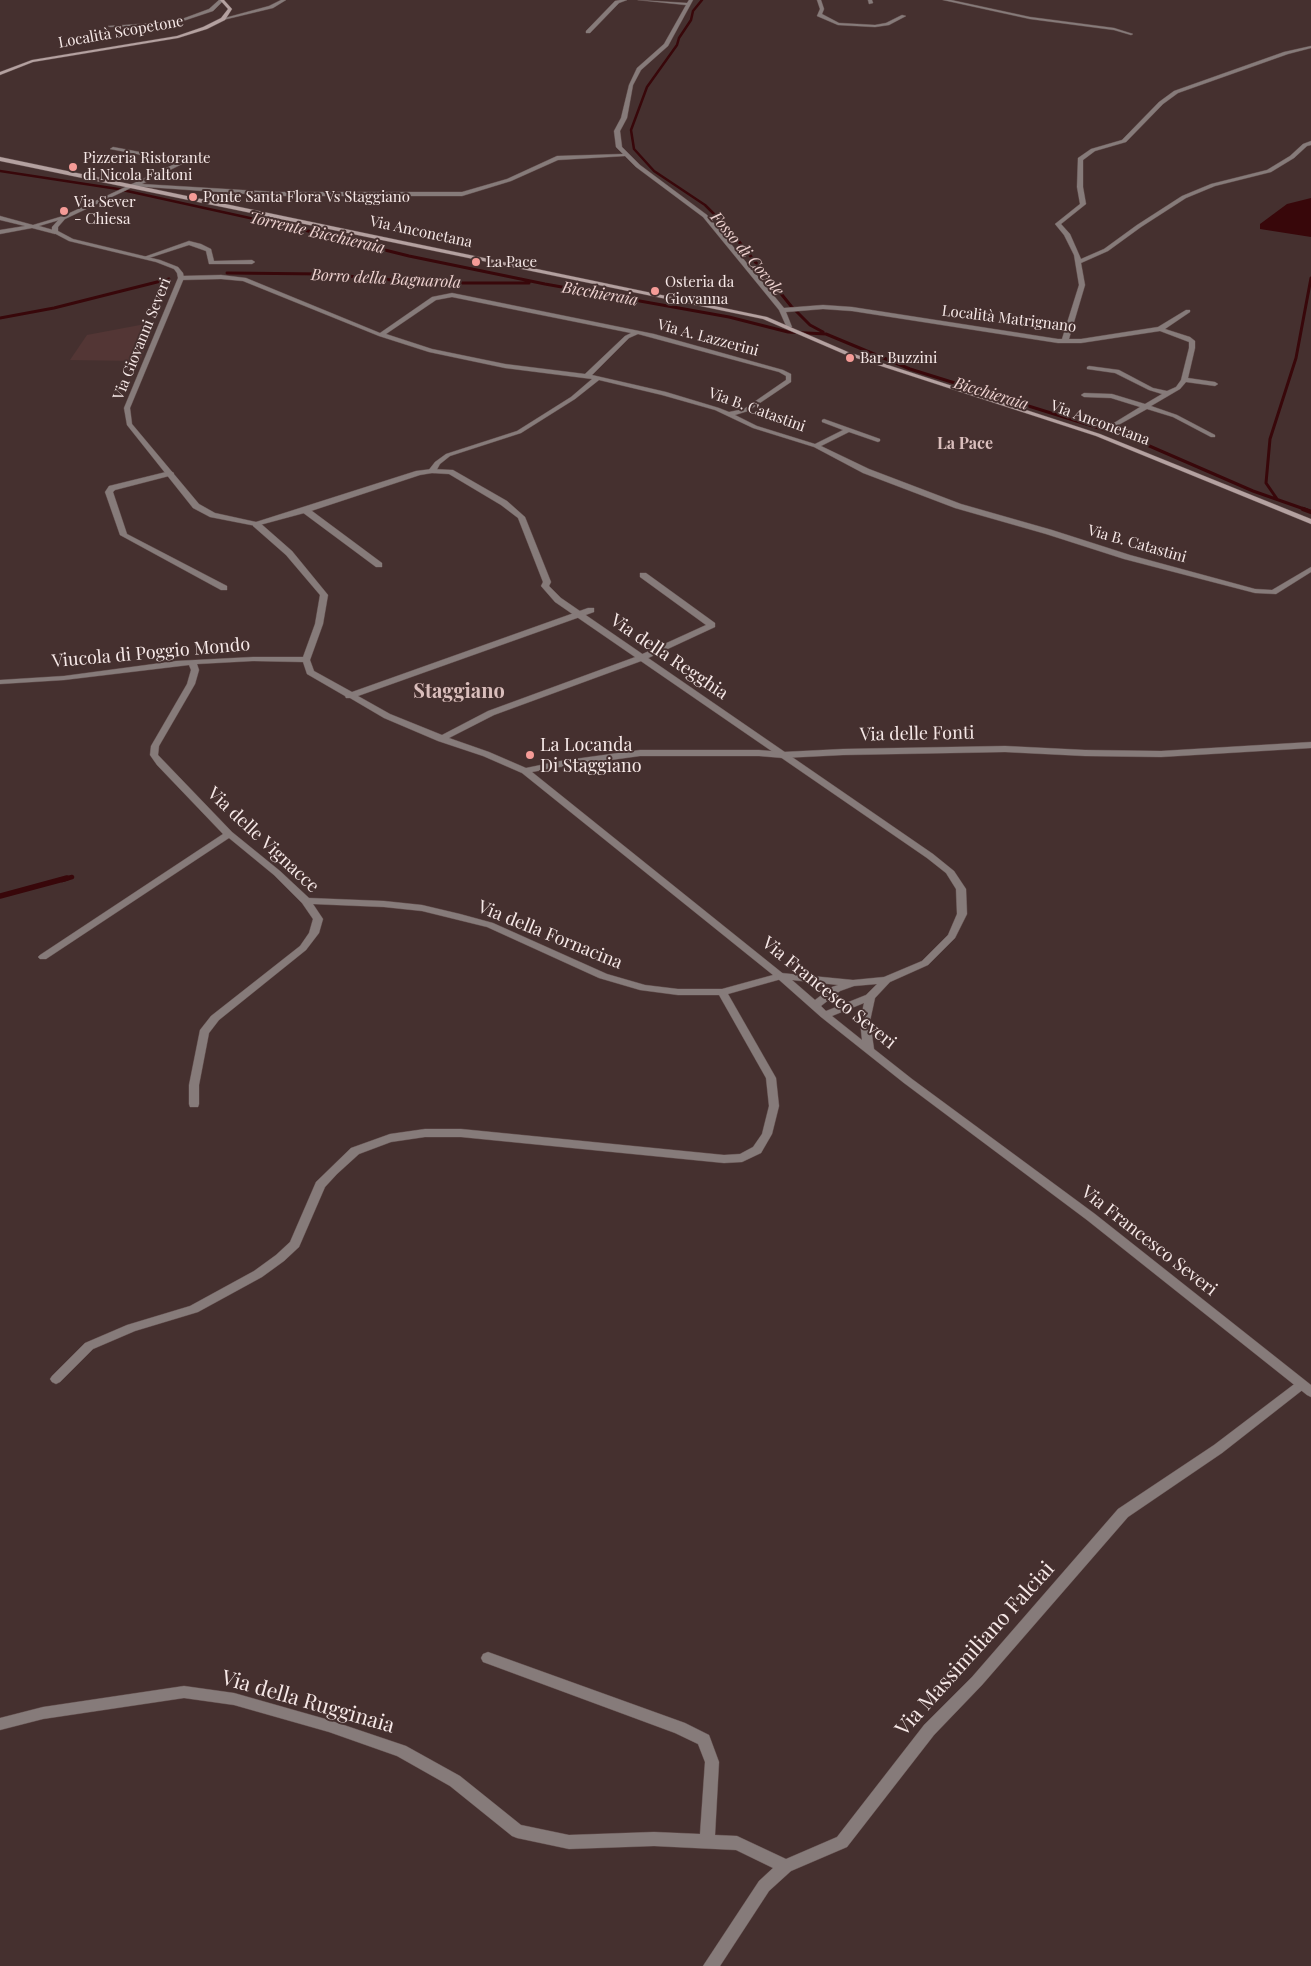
<!DOCTYPE html>
<html>
<head>
<meta charset="utf-8">
<style>
  body { margin:0 }
  canvas { display:block; background:#45302f }
</style>
</head>
<body>
<canvas width="1311" height="1966"></canvas>
<script>
const ctx = document.querySelector('canvas').getContext('2d');
ctx.lineJoin = 'round';
function paint(path, color) { ctx.fillStyle = color; ctx.fill(path, 'evenodd'); }
const toPath = rows => new Path2D(rows.map(r => 'M' + r).join(''));
function stroke(path, color, width, dash) { ctx.strokeStyle = color; ctx.lineWidth = width; ctx.lineCap = dash ? 'butt' : 'round'; ctx.setLineDash(dash || []); ctx.stroke(path); }
function drawText(font, color, halo, rows, align = 'center') {
  ctx.font = font + ' "Playfair Display",serif'; ctx.lineWidth = 4; ctx.setLineDash([]); ctx.textBaseline = 'middle'; ctx.strokeStyle = halo; ctx.fillStyle = color; for (const [text, x, y, turn = 0] of rows) {
    ctx.save(); ctx.translate(x, y); ctx.rotate((+turn || 0) * Math.PI / 180); ctx.textAlign = isNaN(turn) ? turn : align; if (halo) ctx.strokeText(text, 0, 0); ctx.fillText(text, 0, 0); ctx.restore();
  }
}
paint(toPath([
  [156,322,140,361,70,360,87,335]
]), '#533635');
paint(toPath([
  [1311,198,1311,237,1260,229,1260,224,1287,204]
]), '#38070a');
stroke(toPath([
  [702,0,693,11,691,20,679,38,677,45,647,87,631,130,634,149,654,171,705,205,724,224],
  [0,171,118,189,277,224]
]), '#38070a', 2.5);
stroke(toPath([
  [272,222,409,256,545,284,729,317,788,332,826,334,910,369,1131,438,1253,491,1307,510],
  [723,222,791,306,810,325,823,332],
  [227,273,324,274,427,283,529,283],
  [0,318,54,308,169,279],
  [1277,499,1266,483,1270,439,1296,358,1311,278]
]), '#38070a', 3);
stroke(toPath([
  [1303,509,1311,512],
  [62,880,72,877]
]), '#38070a', 4.5);
stroke(toPath([
  [0,896,67,878]
]), '#38070a', 5.5);
const minor = toPath([
  [219,0,224,0,213,11,183,21,156,25,110,27,108,26,156,23,182,19,209,9,219,0],
  [281,0,286,0,273,8,223,20,221,19,269,6,281,0],
  [620,0,627,0,619,3,590,33,586,33,586,31,615,1,620,0],
  [638,0,687,3,689,0,693,0,668,46,641,70,633,85,627,118,620,131,622,147,640,165,707,215,784,308,823,305,852,307,1058,339,1062,339,1079,285,1074,255,1064,235,1055,224,1080,204,1077,187,1078,158,1091,149,1122,140,1159,102,1174,91,1284,52,1311,46,1311,48,1288,54,1178,93,1163,104,1126,142,1095,151,1083,160,1083,187,1086,204,1061,224,1070,234,1081,259,1104,249,1137,225,1182,196,1211,184,1267,170,1290,156,1303,144,1311,141,1311,145,1307,146,1294,158,1271,172,1215,186,1186,198,1141,227,1108,251,1081,263,1085,285,1069,339,1081,339,1158,327,1186,310,1190,310,1190,312,1165,329,1190,337,1195,341,1195,348,1188,378,1215,382,1218,384,1215,386,1186,382,1180,389,1151,406,1177,415,1215,435,1215,437,1211,437,1173,417,1147,409,1113,428,1109,428,1109,426,1140,407,1111,398,1084,397,1081,395,1084,393,1112,394,1145,404,1162,394,1149,390,1115,373,1087,369,1087,367,1089,366,1119,370,1153,388,1167,391,1176,387,1181,380,1189,348,1189,342,1160,331,1081,343,1058,343,852,311,823,309,786,312,792,327,787,328,779,310,703,217,636,167,625,156,558,160,511,181,462,196,276,196,132,186,132,184,179,162,110,149,113,147,188,161,142,184,276,192,462,192,507,179,557,156,623,154,616,147,614,131,621,118,629,85,637,68,664,44,686,5,638,0],
  [817,0,821,0,824,9,822,14,839,23,875,25,886,23,902,15,906,16,889,25,875,27,838,25,817,16,820,9,817,0],
  [868,0,872,0,873,3,869,4,868,0],
  [943,0,951,0,1030,17,1114,28,1133,34,1131,35,1114,30,1030,19,943,0],
  [0,216,33,225,63,216,66,218,39,226,57,231,58,232,55,234,32,228,0,234,0,230,25,226,0,220,0,216],
  [189,241,201,244,211,249,214,261,252,260,255,262,252,264,209,264,206,251,189,245,149,258,144,257,189,241],
  [221,275,246,278,380,333,432,297,452,293,654,334,783,370,791,374,791,382,748,411,735,415,757,426,815,444,843,430,822,422,822,420,824,419,880,439,880,441,878,442,849,432,821,446,869,469,961,504,1052,530,1130,555,1255,589,1272,590,1311,567,1311,572,1276,594,1255,593,1124,559,1046,534,955,508,863,473,814,447,753,428,715,410,662,395,599,380,575,399,521,433,450,456,440,464,435,473,429,473,428,471,435,462,446,454,517,431,571,397,592,379,505,368,429,352,379,336,243,281,221,279,181,280,178,278,181,276,221,275],
  [452,297,631,333,625,336,585,374,505,364,432,349,386,334,436,300,452,297],
  [638,334,779,372,786,376,786,380,744,409,729,412,719,408,666,392,592,375,629,338,638,334],
  [170,471,174,473,173,475,115,490,113,492,127,534,227,586,227,590,221,590,120,535,105,492,109,486,170,471],
  [302,508,308,508,382,563,382,567,376,567,302,512,302,508],
  [253,522,259,522,292,551,328,595,323,624,310,660,314,671,352,692,588,608,594,608,594,612,358,696,390,714,442,735,488,711,638,656,706,625,640,577,640,573,646,573,715,623,715,627,644,660,494,715,449,738,489,752,526,768,560,761,640,750,759,750,783,752,843,749,1005,746,1085,750,1161,751,1311,742,1311,748,1161,757,1085,756,1005,752,843,755,783,758,759,756,640,756,560,767,532,772,786,976,785,978,728,994,776,1078,779,1106,772,1134,761,1153,742,1162,724,1163,461,1137,425,1137,391,1142,359,1154,337,1174,325,1187,299,1247,284,1261,262,1277,198,1312,135,1331,93,1349,60,1382,56,1384,52,1382,50,1379,52,1376,85,1343,127,1325,190,1306,254,1271,276,1255,290,1242,316,1182,351,1148,390,1134,425,1129,461,1129,724,1155,740,1154,753,1147,762,1134,769,1106,766,1078,719,995,678,995,640,990,599,978,487,927,422,911,384,907,313,904,323,919,319,933,306,950,219,1020,209,1033,199,1085,199,1104,198,1107,190,1107,189,1104,189,1085,200,1030,211,1016,300,946,309,933,313,919,302,903,274,875,229,838,46,959,40,959,38,957,40,955,223,834,157,765,150,755,151,746,187,684,191,670,189,665,64,680,0,684,0,680,64,676,176,661,253,657,303,657,315,624,320,595,286,555,253,526,253,522],
  [253,661,303,662,307,674,345,696,346,698,350,698,384,718,438,741,483,756,522,773,773,975,722,989,678,989,645,985,607,974,493,923,460,914,422,905,384,901,309,898,280,871,232,832,158,755,159,746,195,684,199,670,197,664,253,661],
  [1301,1380,1305,1382,1307,1385,1305,1388,1222,1453,1128,1517,982,1685,934,1735,847,1847,791,1871,769,1891,720,1966,703,1966,759,1881,773,1868,736,1850,654,1846,569,1849,517,1838,512,1836,450,1786,397,1756,329,1732,234,1705,184,1698,43,1719,0,1730,0,1718,43,1707,184,1686,234,1693,329,1720,406,1746,460,1776,521,1825,569,1835,654,1832,700,1834,705,1762,698,1744,675,1733,483,1662,481,1658,483,1654,488,1652,685,1723,709,1735,719,1762,715,1835,737,1836,786,1859,837,1837,924,1725,972,1677,1118,1509,1214,1445,1297,1382,1301,1380]
]);
const tertiary = toPath([
  [132,184,137,185,65,219,58,227,58,231,73,239,160,260,178,267,183,273,184,278,130,408,132,424,199,504,215,513,256,522,416,471,432,469,453,470,507,501,525,517,551,582,549,586,561,598,933,854,954,871,966,889,967,914,955,938,928,965,890,982,875,998,870,1021,874,1049,912,1079,1095,1214,1311,1385,1311,1397,1307,1395,1087,1220,904,1083,821,1017,777,978,776,976,777,974,781,973,853,980,884,977,922,961,948,935,957,914,956,889,946,873,927,858,555,602,541,586,543,582,518,518,501,505,449,474,432,473,420,475,308,512,256,526,210,517,193,508,127,425,124,408,178,278,177,273,174,269,156,262,69,241,52,232,52,227,61,217,132,184],
  [792,980,838,985,832,987,815,1000,792,980],
  [877,984,866,995,826,1011,821,1006,840,991,854,986,877,984],
  [864,1003,860,1021,862,1040,832,1016,864,1003]
]);
const secondary = toPath([
  [220,0,224,0,232,9,225,20,207,29,178,38,33,62,0,75,0,72,32,60,177,36,203,27,221,18,228,9,220,0],
  [0,157,767,317,848,352,1100,434,1311,519,1311,524,1096,436,844,354,763,319,0,161,0,157]
]);
stroke(minor, '#614d4c', 1);
stroke(tertiary, '#614d4c', 1);
stroke(secondary, '#614d4c', 1);
paint(minor, '#867b7a');
paint(tertiary, '#867b7a');
paint(secondary, '#b4a1a0');
for (const [x, y, r, color] of [
  [73,167,5,"#f59b97"],
  [193,197,5,"#f59b97"],
  [64,211,5,"#f59b97"],
  [476,262,5,"#f59b97"],
  [655,291,5,"#f59b97"],
  [850,358,5,"#f59b97"],
  [530,755,5,"#f59b97"]
]) { const dot = new Path2D(); dot.arc(x, y, r, 0, 2 * Math.PI); ctx.fillStyle = color; ctx.fill(dot); stroke(dot, '#45302f', 2); }
drawText('15px', '#f6e8e7', '#45302f', [
  ["Località Scopetone",121,32,-10],
  ["Via Anconetana",421,232,12],
  ["Località Matrignano",1009,319,7],
  ["Via A. Lazzerini",708,338,15],
  ["Via Giovanni Severi",142,339,-68],
  ["Via B. Catastini",757,410,20],
  ["Via Anconetana",1100,423,20],
  ["Via B. Catastini",1137,544,16]
]);
drawText('15px', '#f6e8e7', '#45302f', [
  ["Pizzeria Ristorante",83,158],
  ["di Nicola Faltoni",83,175],
  ["Ponte Santa Flora Vs Staggiano",203,197],
  ["Via Sever",74,202],
  ["- Chiesa",74,219],
  ["La Pace",486,262],
  ["Osteria da",665,282],
  ["Giovanna",665,299],
  ["Bar Buzzini",860,358]
], 'left');
drawText('italic 16px', '#eed2d0', '#45302f', [
  ["Torrente Bicchieraia",317,233,13],
  ["Fosso di Covole",747,254,50],
  ["Borro della Bagnarola",386,279,3],
  ["Bicchieraia",600,294,10],
  ["Bicchieraia",991,394,17]
]);
drawText('bold 16px', '#dabebc', '#45302f', [
  ["La Pace",965,444]
]);
drawText('18px', '#f6e8e7', '#45302f', [
  ["Viucola di Poggio Mondo",151,653,-5],
  ["Via della Regghia",669,657,34],
  ["Via delle Fonti",917,734,-1],
  ["Via delle Vignacce",263,840,43],
  ["Via della Fornacina",550,935,22],
  ["Via Francesco Severi",829,993,39],
  ["Via Francesco Severi",1149,1241,38]
]);
drawText('18px', '#f6e8e7', '#45302f', [
  ["La Locanda",540,745],
  ["Di Staggiano",540,766]
], 'left');
drawText('bold 20px', '#dabebc', '#45302f', [
  ["Staggiano",459,692]
]);
drawText('21px', '#f6e8e7', '#45302f', [
  ["Via Massimiliano Falciai",975,1649,-48],
  ["Via della Rugginaia",308,1702,16]
]);
</script>
</body>
</html>
